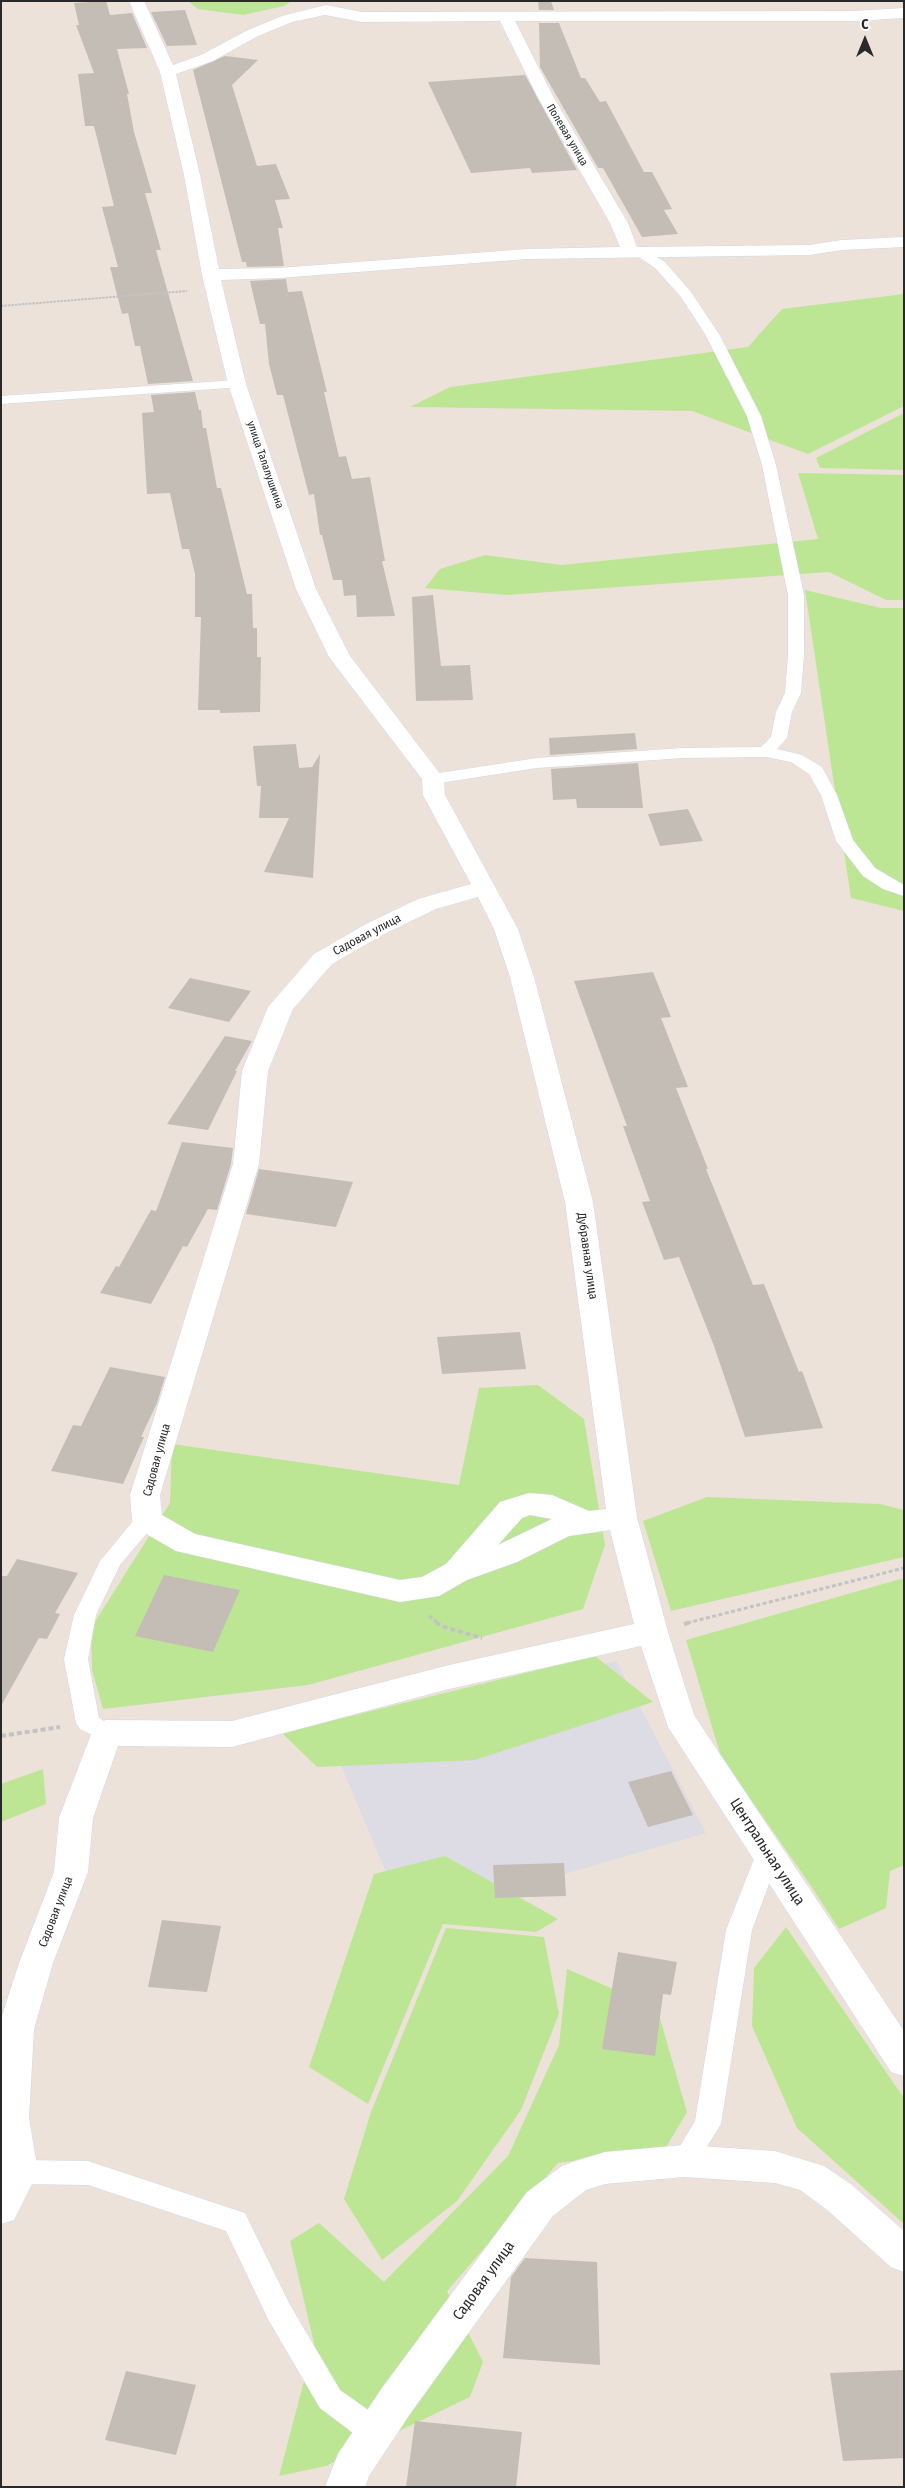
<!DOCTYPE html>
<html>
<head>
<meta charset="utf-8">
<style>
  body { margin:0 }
  #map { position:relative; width:905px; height:2488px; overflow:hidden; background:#ece2da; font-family:"Fira Sans Condensed",sans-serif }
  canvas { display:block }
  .frame { position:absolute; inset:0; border:2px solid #292929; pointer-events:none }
  .north { position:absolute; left:840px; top:15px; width:50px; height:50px; -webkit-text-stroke:4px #fff; paint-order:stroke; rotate:0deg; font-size:14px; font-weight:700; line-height:20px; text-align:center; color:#292929 }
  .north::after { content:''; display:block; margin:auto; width:18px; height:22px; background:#292929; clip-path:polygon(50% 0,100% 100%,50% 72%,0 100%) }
</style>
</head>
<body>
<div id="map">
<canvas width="905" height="2488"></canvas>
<div class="frame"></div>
<div class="north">С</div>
</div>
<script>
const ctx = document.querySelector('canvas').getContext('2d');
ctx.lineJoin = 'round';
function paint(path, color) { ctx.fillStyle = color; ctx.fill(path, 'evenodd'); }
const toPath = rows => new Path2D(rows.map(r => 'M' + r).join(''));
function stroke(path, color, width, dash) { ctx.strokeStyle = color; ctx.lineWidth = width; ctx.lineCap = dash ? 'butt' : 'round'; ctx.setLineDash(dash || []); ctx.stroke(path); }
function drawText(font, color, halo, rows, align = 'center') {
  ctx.font = font + ' "Fira Sans Condensed",sans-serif'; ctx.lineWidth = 5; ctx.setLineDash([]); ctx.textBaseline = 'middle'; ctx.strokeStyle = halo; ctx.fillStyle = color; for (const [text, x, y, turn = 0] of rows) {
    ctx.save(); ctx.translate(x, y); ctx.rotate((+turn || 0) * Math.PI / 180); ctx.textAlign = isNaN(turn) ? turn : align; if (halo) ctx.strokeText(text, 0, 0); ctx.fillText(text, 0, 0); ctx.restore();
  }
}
paint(toPath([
  [616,1661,706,1833,406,1920,330,1739]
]), '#dddbe4');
paint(toPath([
  [188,1,292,1,284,6,243,15,198,9],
  [904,294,904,406,808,454,692,411,410,407,450,387,748,347,782,309],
  [904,413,904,470,820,468,816,458],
  [798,473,904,475,904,600,886,600,829,572,507,595,425,588,440,569,485,555,561,565,818,539],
  [805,590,881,608,904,608,904,911,851,898],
  [538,1385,584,1419,605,1545,583,1609,308,1685,103,1709,92,1670,91,1628,170,1503,172,1444,459,1485,479,1388],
  [707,1497,880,1504,904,1510,904,1557,671,1611,643,1521],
  [904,1578,904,1865,890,1871,886,1908,839,1929,809,1883,721,1757,686,1640],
  [595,1656,653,1702,475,1760,317,1767,282,1733],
  [43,1769,46,1804,1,1822,1,1784],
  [445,1856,558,1919,536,1932,443,1924,368,2104,309,2067,374,1874],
  [786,1927,904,2098,904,2224,797,2128,752,2026,754,1968],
  [446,1928,544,1937,559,2014,521,2110,457,2201,382,2260,344,2199,371,2112],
  [567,1969,657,2008,687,2112,665,2149,558,2163,447,2291,483,2362,470,2397,326,2466,279,2476,314,2343,290,2241,319,2223,384,2282,508,2156,559,2045]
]), '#bde694');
paint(toPath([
  [106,1,110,15,132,13,147,48,117,49,129,94,127,94,134,132,152,193,145,193,161,250,156,250,193,381,148,384,140,346,135,346,128,313,122,314,110,267,118,267,102,207,114,206,94,126,85,126,78,74,94,73,76,25,79,25,74,3],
  [538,1,551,1,554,10,539,10],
  [185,10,197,45,167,46,151,12],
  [539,23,559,23,581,78,585,78,600,102,606,101,644,172,652,172,672,209,664,210,678,234,642,237,603,168,598,168,540,67],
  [225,56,258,60,232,85,257,166,276,164,290,199,275,200,283,228,278,228,284,266,247,267,246,262,242,262,193,70],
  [525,75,577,170,532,173,530,168,471,173,428,82],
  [286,279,288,292,302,291,327,392,324,392,339,457,346,456,352,479,370,477,385,561,382,561,395,616,357,617,356,595,344,596,342,580,333,580,322,535,320,535,314,494,309,495,283,395,277,395,269,364,265,324,260,324,250,281],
  [195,392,199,410,201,410,203,428,206,428,217,488,221,488,247,594,252,594,253,628,257,628,257,657,261,657,260,712,220,713,220,710,198,710,201,617,195,617,195,574,189,549,182,549,170,493,147,494,142,413,154,412,151,395],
  [433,595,441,666,470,665,473,700,416,701,412,597],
  [635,733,637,749,550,755,549,738],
  [296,744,299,768,312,767,320,754,313,878,264,872,289,818,259,818,261,786,257,786,253,746],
  [638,763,643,808,577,808,576,799,553,800,551,769],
  [688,809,703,841,660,846,648,814],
  [653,972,671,1017,661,1018,688,1087,676,1088,708,1169,706,1169,753,1285,764,1284,799,1372,802,1371,823,1428,745,1437,714,1346,679,1257,664,1260,642,1202,650,1201,623,1126,627,1126,574,981],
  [190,978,251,991,229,1022,168,1008],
  [225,1036,252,1041,235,1071,237,1071,208,1130,167,1124],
  [182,1142,233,1148,231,1164,217,1210,208,1209,187,1247,183,1246,151,1304,100,1293,116,1266,119,1267,151,1210,156,1211],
  [259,1169,353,1182,336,1227,246,1214],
  [520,1332,526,1369,442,1374,437,1337],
  [110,1367,165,1377,157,1403,141,1437,144,1437,123,1484,51,1471,73,1425,81,1426],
  [17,1559,78,1573,55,1613,60,1614,47,1639,39,1638,1,1706,1,1576,7,1576],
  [164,1575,240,1590,213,1652,135,1636],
  [671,1771,693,1815,648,1827,628,1782],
  [564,1863,566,1896,495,1898,493,1865],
  [162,1920,221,1926,207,1992,148,1987],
  [618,1952,677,1962,671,1995,663,1994,655,2056,602,2049],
  [525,2258,597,2262,600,2365,503,2358,511,2277],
  [904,2370,904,2458,843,2461,830,2373],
  [126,2371,196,2385,176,2455,105,2440],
  [415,2421,522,2432,516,2487,406,2487]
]), '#c4bdb6');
const service = toPath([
  [644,250,665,262,691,292,719,334,761,416,776,465,804,595,804,655,801,693,792,712,787,738,777,749,802,755,822,767,837,795,853,840,875,868,904,885,904,896,883,889,863,876,836,841,821,795,809,774,791,762,766,757,683,758,537,768,433,784,427,783,425,779,427,775,433,774,537,758,683,748,761,747,771,737,776,712,785,693,788,655,788,595,762,465,747,416,705,334,681,297,655,268,639,257,638,254,639,251,644,250],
  [237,380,244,384,242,387,1,404,1,396,237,380],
  [147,1512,155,1514,158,1520,120,1565,96,1615,88,1659,99,1718,114,1727,118,1733,114,1739,106,1742,80,1729,76,1723,64,1659,74,1615,100,1561,139,1514,147,1512],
  [768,1844,777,1847,780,1854,752,1930,721,2124,693,2169,684,2173,675,2169,671,2161,695,2121,726,1930,756,1854,759,1847,768,1844],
  [20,2160,88,2161,245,2213,289,2303,340,2390,385,2422,389,2432,385,2442,375,2445,365,2442,320,2408,269,2321,226,2231,88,2185,20,2184,11,2180,7,2172,11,2164,20,2160]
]);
const minor = toPath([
  [129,1,144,1,173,65,201,55,248,30,282,16,326,5,362,12,854,11,904,8,904,18,854,21,515,21,554,98,628,223,637,247,809,245,842,240,904,237,904,247,842,250,809,255,527,259,279,278,221,280,246,384,316,589,350,656,444,779,445,795,518,929,534,977,593,1202,637,1517,668,1632,694,1715,904,2031,904,2076,891,2072,668,1727,641,1646,445,1690,232,1747,118,1746,93,1818,88,1872,53,1963,34,2029,29,2118,38,2172,14,2220,1,2224,1,2019,19,1963,54,1872,59,1818,95,1724,106,1720,232,1721,445,1666,634,1624,610,1530,569,1536,517,1562,467,1580,439,1596,400,1602,176,1551,136,1528,132,1520,130,1495,233,1164,242,1071,268,1007,314,954,366,924,418,899,471,884,423,795,422,779,329,657,296,589,228,384,202,275,184,175,160,72,129,1],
  [325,15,362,22,500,21,538,98,610,223,620,247,527,249,279,268,219,269,200,175,176,74,213,61,258,36,292,22,325,15],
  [478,897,494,929,510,977,565,1202,606,1509,589,1511,552,1495,529,1493,500,1502,446,1564,422,1577,400,1580,195,1534,162,1515,160,1495,259,1164,268,1071,293,1009,332,964,384,934,436,909,478,897],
  [530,1515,552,1519,498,1545,522,1518,530,1515],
  [684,2145,775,2151,824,2166,852,2185,904,2231,904,2272,891,2267,826,2209,800,2190,775,2183,684,2177,605,2184,586,2190,553,2216,410,2414,369,2476,365,2487,325,2487,338,2454,382,2388,527,2192,562,2166,575,2161,605,2152,684,2145]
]);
stroke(service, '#d0d7e3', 1);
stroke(minor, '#d0d7e3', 1);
stroke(toPath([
  [1,306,187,291]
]), '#c3c3c3', 2, [2.5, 1]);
stroke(toPath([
  [429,1616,438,1623],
  [687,1623,904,1568]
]), '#c3c3c3', 3, [4, 2.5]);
stroke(toPath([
  [436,1622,441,1626,482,1638],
  [684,1624,692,1622],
  [1,1736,60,1727]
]), '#c3c3c3', 4, [5, 3]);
paint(service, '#fff');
paint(minor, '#fff');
drawText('11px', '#292929', '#fff', [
  ["Полевая улица",567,135,59],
  ["улица Талалушкина",265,465,71]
]);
drawText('12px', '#292929', '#fff', [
  ["Садовая улица",367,935,-28],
  ["Дубравная улица",587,1256,82],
  ["Садовая улица",157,1460,-75],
  ["Садовая улица",56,1912,-69]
]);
drawText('15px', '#292929', '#fff', [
  ["Центральная улица",767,1852,57],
  ["Садовая улица",484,2281,-54]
]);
</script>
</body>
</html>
